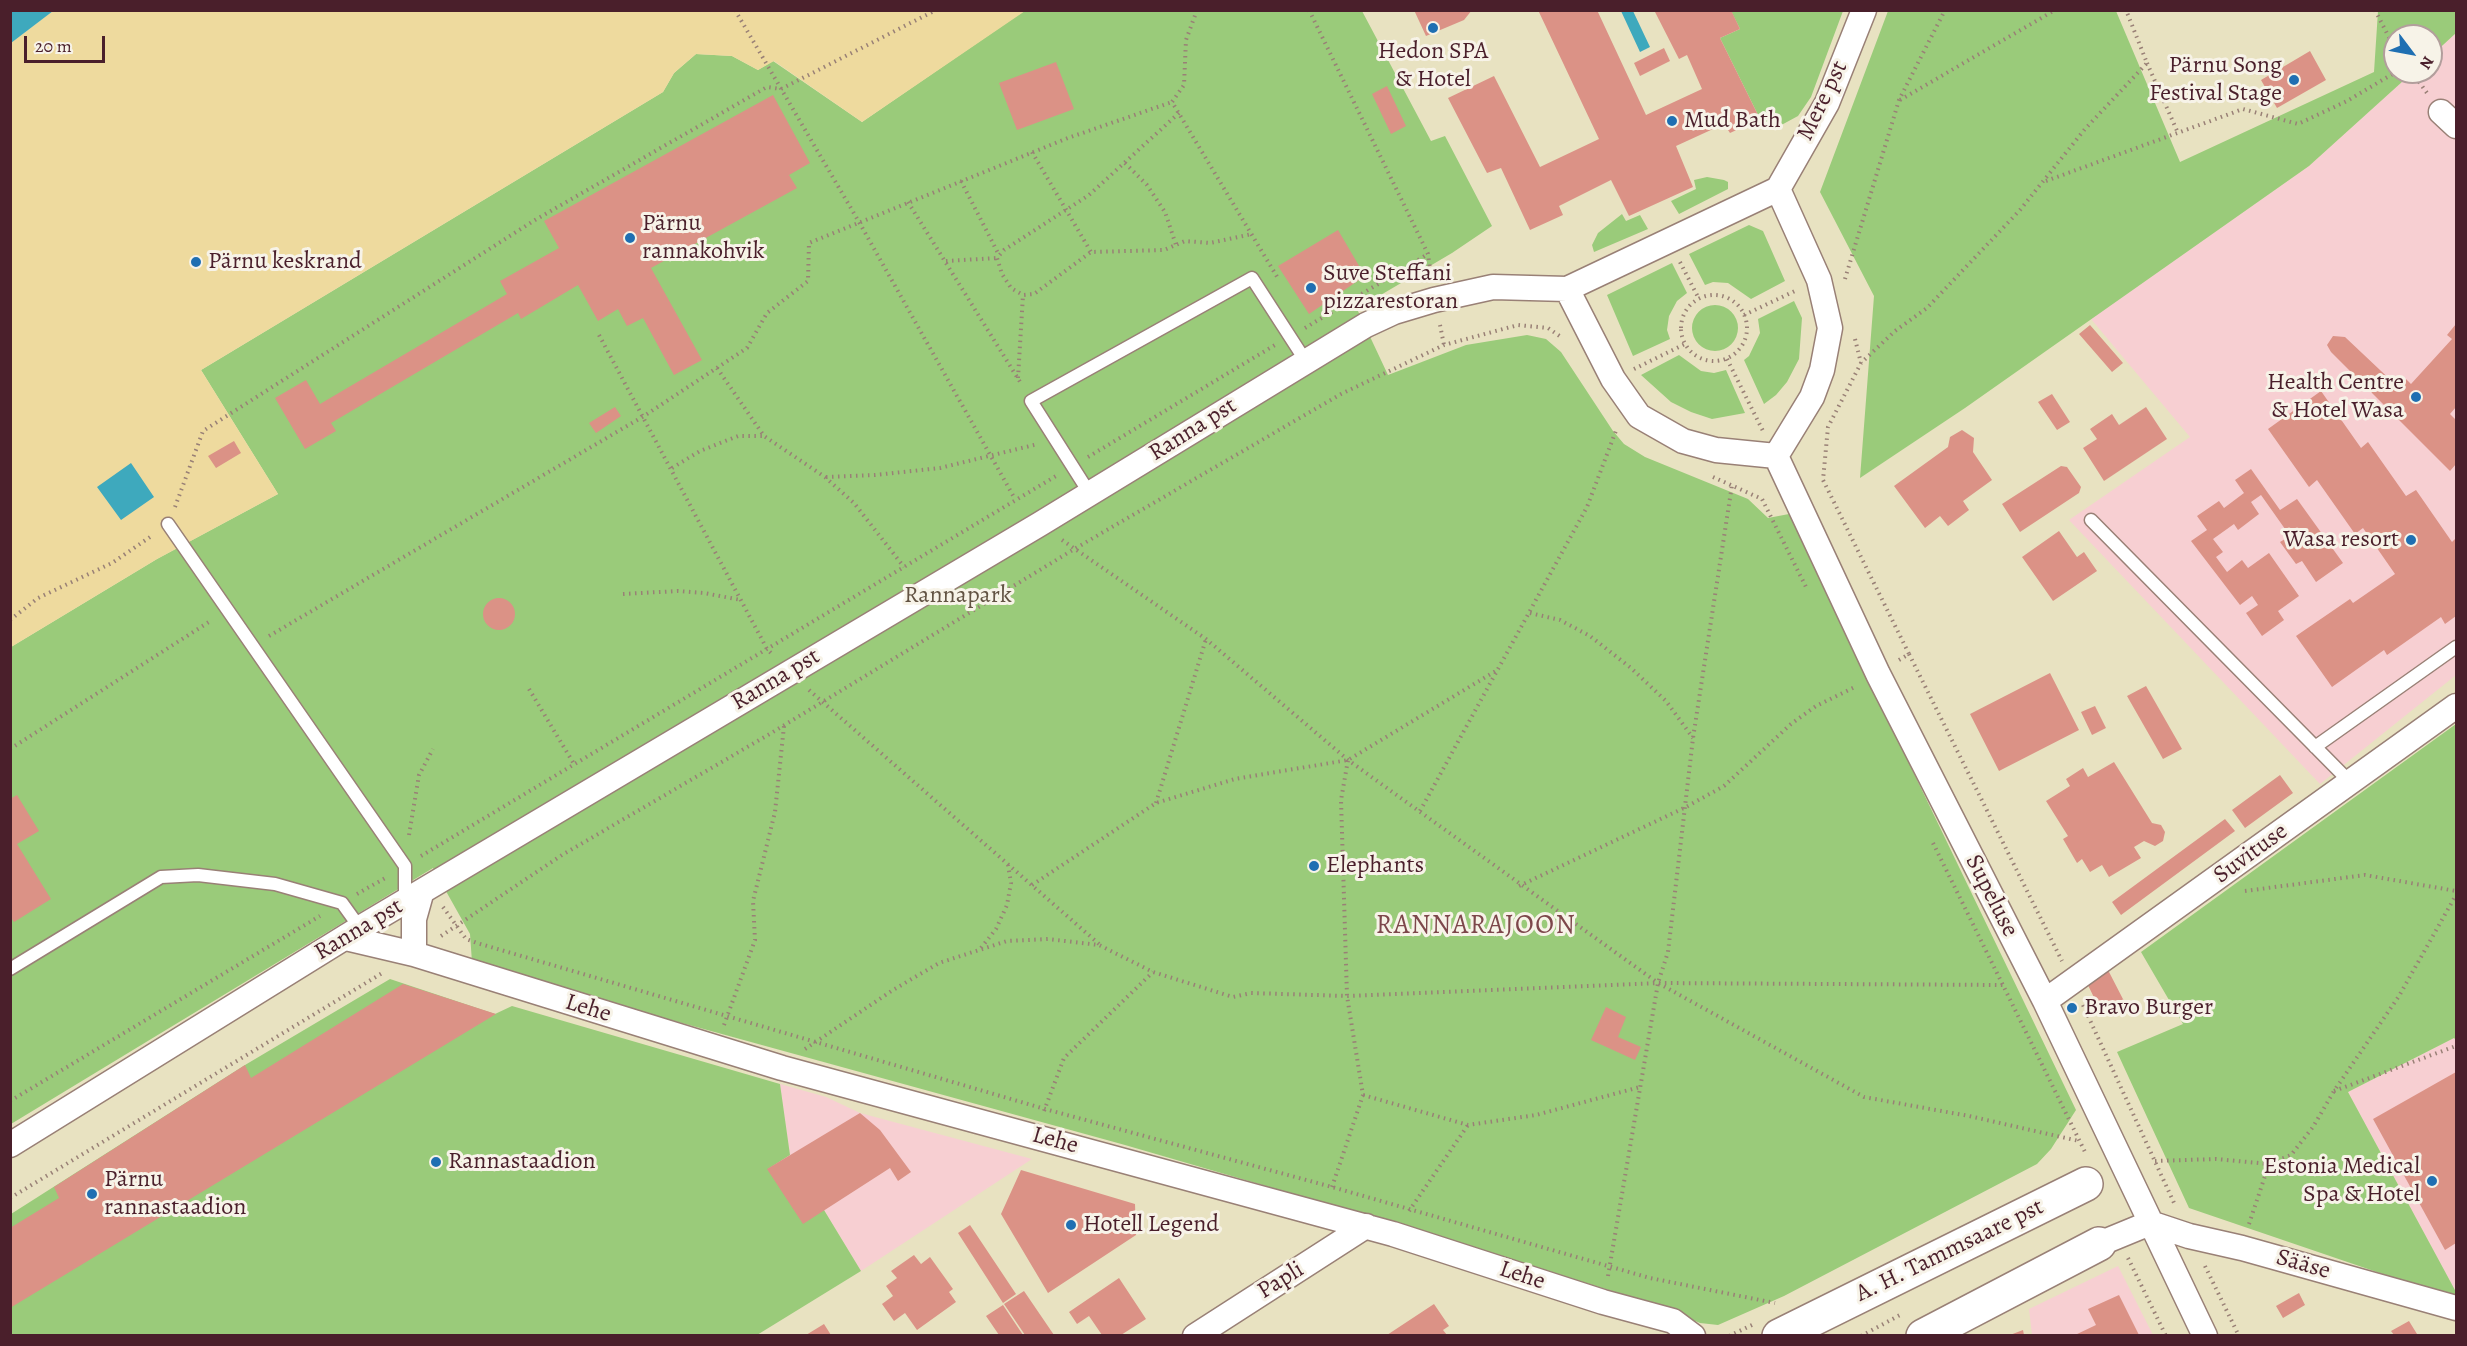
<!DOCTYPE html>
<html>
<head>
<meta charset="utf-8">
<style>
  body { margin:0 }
  #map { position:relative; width:2467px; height:1346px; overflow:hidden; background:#e8e2c1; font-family:Alegreya,serif }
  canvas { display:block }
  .frame { position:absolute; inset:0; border:12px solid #4a1f2b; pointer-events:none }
  .north { position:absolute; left:2383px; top:24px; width:60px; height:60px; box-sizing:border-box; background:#f7f3e8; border:2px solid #b29e9c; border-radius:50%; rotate:122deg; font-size:16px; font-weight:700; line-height:24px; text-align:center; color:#4a1f2b }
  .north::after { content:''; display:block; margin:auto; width:21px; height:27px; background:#1f6fb2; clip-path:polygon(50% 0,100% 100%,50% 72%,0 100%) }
  .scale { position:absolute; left:24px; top:36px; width:81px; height:27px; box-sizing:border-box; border:3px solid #4a1f2b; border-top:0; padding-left:8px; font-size:18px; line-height:21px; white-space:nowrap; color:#4a1f2b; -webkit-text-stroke:4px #f7f3e8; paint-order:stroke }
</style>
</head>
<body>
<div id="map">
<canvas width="2467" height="1346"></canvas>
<div class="frame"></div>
<div class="north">N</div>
<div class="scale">20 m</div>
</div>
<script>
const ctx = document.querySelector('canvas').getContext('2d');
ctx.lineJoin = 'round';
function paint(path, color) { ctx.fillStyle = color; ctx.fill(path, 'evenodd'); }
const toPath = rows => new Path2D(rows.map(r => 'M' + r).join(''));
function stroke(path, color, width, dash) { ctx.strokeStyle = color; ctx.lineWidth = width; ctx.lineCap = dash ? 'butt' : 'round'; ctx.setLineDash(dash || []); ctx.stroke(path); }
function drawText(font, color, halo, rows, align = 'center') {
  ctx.font = font + ' Alegreya,serif'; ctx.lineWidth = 6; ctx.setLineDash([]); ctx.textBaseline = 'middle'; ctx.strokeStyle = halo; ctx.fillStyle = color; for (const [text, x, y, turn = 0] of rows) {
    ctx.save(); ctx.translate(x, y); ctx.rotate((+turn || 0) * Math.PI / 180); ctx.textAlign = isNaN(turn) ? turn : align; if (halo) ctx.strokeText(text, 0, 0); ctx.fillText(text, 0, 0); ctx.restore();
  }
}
paint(toPath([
  [2456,33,2456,675,2320,784,2069,520,2190,437,2091,319,2309,166,2413,72,2431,72,2431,56],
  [2454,1038,2456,1040,2456,1292,2348,1092],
  [780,1084,826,1097,860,1113,1032,1159,861,1271,824,1210,767,1169,790,1155],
  [2118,1266,2153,1335,2032,1335,2029,1309]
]), '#f7cfd2');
paint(toPath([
  [1025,10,1362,11,1431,141,1445,136,1492,226,1452,253,1357,309,1388,375,1466,345,1527,335,1546,339,1561,352,1613,431,1624,444,1645,457,1748,499,1768,518,1789,514,2076,1110,2051,1149,2037,1164,1784,1296,1718,1325,1700,1323,1648,1302,1314,1200,1125,1145,602,1001,472,962,470,934,433,868,11,1124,11,647,157,559,278,494,201,370,663,92,674,73,696,54,732,56,758,70,773,61,862,122],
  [1731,11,1843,11,1811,97,1798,116,1774,129,1760,119,1720,38,1740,29],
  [1888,11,2116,11,2180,162,2374,72,2378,11,2456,11,2456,33,2431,56,2431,36,2395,36,2395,72,2413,72,2309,166,1965,408,1860,478,1874,296,1820,192],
  [1707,177,1724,180,1728,182,1728,189,1679,214,1671,201,1696,189,1694,180],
  [1622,214,1626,221,1640,215,1648,229,1594,252,1592,245,1598,233],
  [1749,225,1763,231,1785,281,1751,299,1728,283,1713,282,1705,285,1689,254],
  [1672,263,1687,293,1677,301,1669,316,1667,330,1670,339,1633,356,1607,295],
  [1794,301,1802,318,1799,359,1787,382,1776,395,1764,404,1744,360,1749,356,1760,333,1758,319],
  '1692 328a23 23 0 1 1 46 0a23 23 0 1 1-46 0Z',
  [1679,355,1701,371,1714,373,1726,370,1745,413,1712,419,1691,412,1671,402,1641,375],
  [2456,724,2456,1040,2454,1038,2348,1092,2456,1292,2456,1299,2189,1208,2117,1052,2183,1024,2141,952],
  [390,979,495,1014,512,1006,780,1084,790,1155,768,1169,824,1210,861,1271,757,1335,11,1336,11,1214,245,1065]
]), '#9acb7a');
paint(toPath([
  [53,11,1025,11,862,122,774,61,758,70,732,56,696,54,674,73,663,92,201,370,278,494,157,559,11,647,11,43]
]), '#eeda9e');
paint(toPath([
  [11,10,53,10,53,11,11,43],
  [1621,11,1633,11,1650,47,1640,52],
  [131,463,154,497,121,520,97,487]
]), '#3ea9bd');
paint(toPath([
  [1414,10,1472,10,1464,20,1426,36],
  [1538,10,1597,10,1646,115,1702,89,1687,55,1679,59,1654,10,1731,10,1740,29,1720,38,1760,119,1730,133,1724,124,1676,146,1693,187,1629,216,1611,180,1559,206,1563,215,1530,230,1501,168,1487,173,1448,98,1494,76,1540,167,1599,139],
  [1664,48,1670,61,1640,76,1634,63],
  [2310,51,2326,80,2277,108,2261,80],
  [1056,62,1074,109,1017,130,999,83],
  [1387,86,1406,126,1391,134,1372,94],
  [773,95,810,163,789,175,797,188,651,268,702,360,674,375,643,318,627,326,618,309,598,321,578,285,521,319,518,313,331,423,336,431,305,449,275,398,306,380,320,404,507,294,500,281,559,248,544,221],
  [1338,230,1365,276,1309,314,1278,266],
  [2456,324,2456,407,2450,414,2456,420,2456,464,2450,471,2331,352,2327,345,2333,336,2345,337,2398,387,2406,379,2411,384,2452,339,2447,335],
  [2090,325,2123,363,2112,372,2079,334],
  [2321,391,2361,448,2368,442,2406,496,2416,490,2452,542,2456,538,2456,616,2445,624,2441,617,2387,655,2384,650,2332,687,2296,636,2350,599,2353,603,2395,574,2363,528,2355,534,2317,480,2309,487,2268,429],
  [2052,394,2070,422,2057,430,2038,402],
  [615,407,621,416,596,433,589,423],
  [2146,407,2167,439,2104,481,2083,448,2097,439,2090,429,2112,414,2119,425],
  [1962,430,1974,438,1973,452,1992,480,1963,501,1969,510,1948,526,1940,516,1925,528,1894,486,1948,447,1950,437],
  [234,441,241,453,216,468,208,456],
  [2061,466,2067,467,2081,487,2079,493,2020,532,2002,504],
  [2251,469,2280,510,2297,499,2343,563,2316,582,2302,561,2296,564,2280,542,2290,536,2261,495,2251,502,2259,514,2238,530,2234,524,2213,539,2223,552,2216,557,2227,572,2242,560,2248,568,2269,553,2299,596,2278,611,2284,620,2262,636,2246,613,2258,605,2252,596,2240,605,2191,541,2207,530,2197,516,2219,501,2224,508,2244,493,2235,480],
  [2059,531,2077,557,2084,552,2097,571,2053,601,2022,557],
  '483 614a16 16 0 1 1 32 0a16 16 0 1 1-32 0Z',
  [2050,673,2079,730,1999,771,1970,714],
  [2146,686,2182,749,2163,759,2127,696],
  [2095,706,2106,728,2092,735,2081,712],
  [2114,762,2152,823,2161,825,2165,832,2163,841,2155,846,2144,841,2134,847,2141,858,2109,877,2102,865,2090,872,2082,859,2077,863,2063,839,2068,836,2046,801,2070,786,2066,779,2083,768,2088,777],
  [2280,775,2293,793,2245,828,2232,810],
  [17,795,39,831,17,844,51,899,14,922,10,916,10,799],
  [2225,819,2235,831,2121,915,2112,902],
  [2108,970,2125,1003,2102,1014,2086,981],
  [403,984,496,1014,10,1308,10,1228,59,1198,54,1187,245,1065,251,1078],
  [1606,1007,1626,1017,1618,1037,1641,1047,1635,1060,1591,1040],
  [2456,1072,2456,1243,2445,1250,2373,1119],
  [860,1113,880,1130,911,1172,898,1181,890,1168,803,1224,767,1169],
  [1021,1170,1135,1204,1136,1235,1048,1293,1001,1214],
  [970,1225,1016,1294,1003,1303,958,1233],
  [914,1255,921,1264,930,1257,953,1289,949,1292,956,1302,917,1330,905,1313,894,1321,882,1304,893,1296,886,1286,897,1278,891,1271],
  [1119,1278,1146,1319,1121,1335,1102,1335,1089,1316,1077,1324,1069,1312],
  [1024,1291,1054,1335,1025,1335,1004,1304],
  [2299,1293,2305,1305,2283,1318,2276,1306],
  [2119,1295,2139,1335,2075,1335,2096,1325,2088,1309],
  [1434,1304,1449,1326,1443,1330,1447,1335,1387,1335],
  [1003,1305,1023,1335,999,1335,986,1316],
  [2409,1321,2417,1334,2394,1335,2391,1331],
  [824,1324,831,1335,806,1335],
  [2023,1330,2024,1335,2010,1335]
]), '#db9286');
const lane = toPath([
  [1090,494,1031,401,1252,278,1305,360],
  [2091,520,2350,782],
  [168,524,405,866,405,902],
  [2315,747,2456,647],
  [10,969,161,877,198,875,275,884,342,903,360,928]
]);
const street = toPath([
  [2441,112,2456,126],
  [1778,189,1827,103,1864,10],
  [1567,289,1613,379,1639,416,1683,441,1716,450,1776,456],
  [1776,456,1878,674,2045,1001,2205,1336],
  [1776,456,1812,397,1822,370,1830,328,1819,280,1778,189],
  [346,938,414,954,782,1068,1393,1234,1603,1302,1673,1321,1693,1336],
  [414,954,414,919,421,894],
  [2045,1001,2456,706],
  [10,1145,360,928,1040,524,1366,325,1394,312,1434,300,1493,287,1567,289,1778,189],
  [2150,1223,2189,1236,2242,1248,2456,1308],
  [2099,1244,2150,1223],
  [1195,1336,1366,1226]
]);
const secondary = toPath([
  [1779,1336,2086,1184],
  [1923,1336,2099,1244]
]);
stroke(lane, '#998076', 15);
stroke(street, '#998076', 27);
stroke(secondary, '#998076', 36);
stroke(toPath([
  [735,10,859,222,1015,499],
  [1197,10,1186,40,1184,85,1172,102,1279,280],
  [1309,10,1428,254,1431,276],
  [2375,10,2395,49],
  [2147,63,2178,133],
  [2412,72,2427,93],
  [1900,100,2055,10],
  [1179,113,1089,195,1004,250,997,258,1002,274,1011,288,1023,295,1034,294,1091,252,1164,250,1185,241,1210,243,1252,234],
  [1032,152,1091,252],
  [1125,163,1147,185,1165,212,1176,245],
  [961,181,999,255],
  [2046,181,2243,109,2298,124,2347,101,2396,72],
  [908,202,1022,385],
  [946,261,997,258],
  [1680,262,1699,299],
  [1845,279,1899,100,1945,10],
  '1681 328a33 33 0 1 1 66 0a33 33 0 1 1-66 0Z',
  [1744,315,1795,291],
  [1440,325,1444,345],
  [1305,328,1428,254],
  [599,335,767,649,773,655],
  [1855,339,1861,363],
  [1727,359,1763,431],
  [717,368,764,436,825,477,854,503,904,567],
  [1634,369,1685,344],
  [1018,378,1023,295],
  [1088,457,1275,345],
  [672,468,700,451,738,436,763,436],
  [826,477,875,475,940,468,1038,444],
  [1713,477,1762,499,1807,589],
  [175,507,203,431,535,220,767,87,781,89,936,10],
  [1062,540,1206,639,1348,760,1658,983,1864,1097,1969,1116,2079,1141],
  [623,594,678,591,704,593,741,600],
  [1530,613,1560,620,1590,636,1631,668,1666,701,1693,738],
  [10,620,38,598,112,563,153,535],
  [269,636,644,416,747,348,767,313,808,281,809,243,1068,138,1172,102],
  [1909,654,2062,961],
  [1899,660,1909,654,1823,480,1828,427,1861,363,1895,331,1927,308,2020,210,2085,129,2147,63,2126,10],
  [529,689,574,764],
  [809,690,1099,944],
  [10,749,212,620],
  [1156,803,1206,639],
  [1420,811,1587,507,1617,428],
  [409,835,419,775,433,749],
  [1933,843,2086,1154],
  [421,856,1056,476],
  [1032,885,1156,803,1235,779,1348,760,1499,669],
  [1519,886,1686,807,1724,786,1791,724,1816,706,1857,686],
  [2245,891,2365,875,2456,891],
  [357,894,387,877],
  [443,907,466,939,477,943,1045,1109,1332,1187,1650,1278,1775,1303],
  [441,936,562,855,768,735,1076,548,1341,394,1444,345,1518,325,1548,328,1561,337],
  [981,948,996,929,1007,905,1011,883,1008,865],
  [2083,1005,2175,1205],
  [724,1025,755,940,753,901,775,812,784,726],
  [805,1049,893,990,939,963,1007,941,1048,939,1099,945,1153,972,1233,997,1251,993,1347,996,1658,983,2003,985],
  [2334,1091,2456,1046],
  [1363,1095,1468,1125,1536,1115,1640,1087],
  [10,1101,320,916],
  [1044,1111,1064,1058,1153,972],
  [2155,1161,2216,1159,2269,1164],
  [1332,1187,1363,1095,1347,996,1341,800,1348,760],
  [10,1198,384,972],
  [1409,1211,1468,1125],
  [2249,1224,2269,1164,2291,1155,2313,1127,2334,1091,2399,996,2456,895],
  [2128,1258,2166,1336],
  [2205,1266,2239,1336],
  [1608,1276,1658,983,1668,952,1693,738,1732,485],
  [1729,1336,1752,1325],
  [1861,1336,1900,1315]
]), '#998076', 4, [1.5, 4.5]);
stroke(lane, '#fff', 12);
stroke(street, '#fff', 24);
stroke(secondary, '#fff', 33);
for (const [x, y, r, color] of [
  [1433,28,6,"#1f6fb2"],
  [2294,80,6,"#1f6fb2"],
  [1672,121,6,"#1f6fb2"],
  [630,238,6,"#1f6fb2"],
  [196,262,6,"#1f6fb2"],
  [1311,288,6,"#1f6fb2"],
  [2416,397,6,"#1f6fb2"],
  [2411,540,6,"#1f6fb2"],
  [1314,866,6,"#1f6fb2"],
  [2072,1008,6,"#1f6fb2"],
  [436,1162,6,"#1f6fb2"],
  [2432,1181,6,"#1f6fb2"],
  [92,1194,6,"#1f6fb2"],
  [1071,1225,6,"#1f6fb2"]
]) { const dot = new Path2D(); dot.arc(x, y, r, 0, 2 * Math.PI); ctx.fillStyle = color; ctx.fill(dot); stroke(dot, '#f7f3e8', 2); }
drawText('24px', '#4a1f2b', '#f7f3e8', [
  ["Hedon SPA",1433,52,"center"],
  ["& Hotel",1433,80,"center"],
  ["Pärnu Song",2282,66,"right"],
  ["Festival Stage",2282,94,"right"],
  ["Mud Bath",1684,121],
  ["Pärnu",642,224],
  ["rannakohvik",642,252],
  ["Pärnu keskrand",208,262],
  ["Suve Steffani",1323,274],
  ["pizzarestoran",1323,302],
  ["Health Centre",2404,383,"right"],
  ["& Hotel Wasa",2404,411,"right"],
  ["Wasa resort",2399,540,"right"],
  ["Elephants",1326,866],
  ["Bravo Burger",2084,1008],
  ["Rannastaadion",448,1162],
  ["Estonia Medical",2420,1167,"right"],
  ["Spa & Hotel",2420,1195,"right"],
  ["Pärnu",104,1180],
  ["rannastaadion",104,1208],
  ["Hotell Legend",1083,1225]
], 'left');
drawText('24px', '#4a1f2b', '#f7f3e8', [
  ["Mere pst",1823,101,-64],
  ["Ranna pst",1193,430,-32],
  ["Ranna pst",776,680,-31],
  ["Suvituse",2251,854,-36],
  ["Supeluse",1991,896,63],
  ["Ranna pst",359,930,-31],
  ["Lehe",588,1009,17],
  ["Lehe",1055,1141,15],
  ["A. H. Tammsaare pst",1950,1251,-26],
  ["Sääse",2303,1265,16],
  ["Lehe",1522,1276,18],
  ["Papli",1281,1281,-32]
]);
drawText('24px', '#625343', '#f7f3e8', [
  ["Rannapark",958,596]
]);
ctx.letterSpacing = '1.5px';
drawText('27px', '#7d474b', '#f7f3e8', [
  ["RANNARAJOON",1476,926]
]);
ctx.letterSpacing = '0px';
</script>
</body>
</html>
